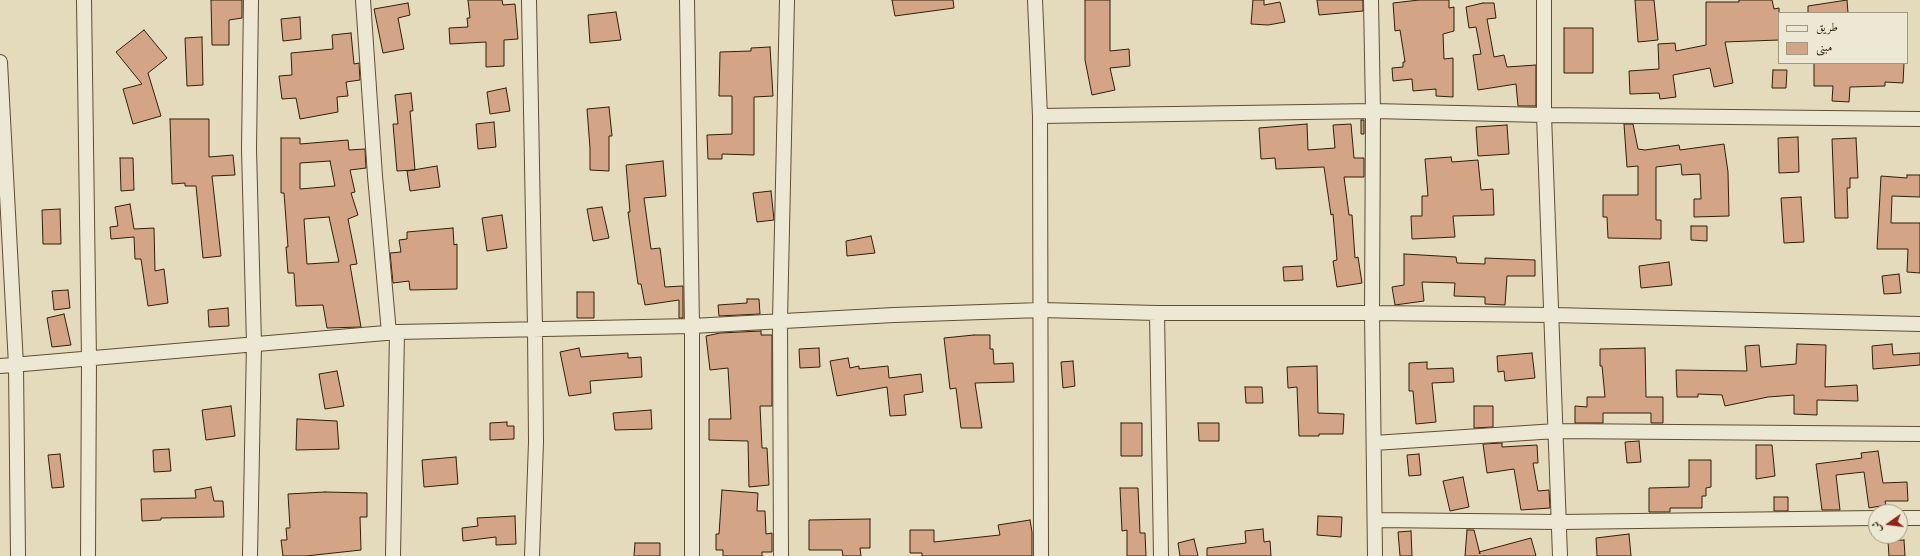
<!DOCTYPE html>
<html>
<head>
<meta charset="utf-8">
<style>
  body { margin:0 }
  #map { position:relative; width:1920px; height:556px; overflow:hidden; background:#e4dbbd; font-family:"IM FELL DW Pica",Amiri,serif }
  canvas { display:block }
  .legend { position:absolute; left:1778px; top:12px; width:130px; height:52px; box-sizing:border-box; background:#ede8d4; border:1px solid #a29881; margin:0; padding:5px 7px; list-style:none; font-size:12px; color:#311f05 }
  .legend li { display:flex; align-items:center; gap:8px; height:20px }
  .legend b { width:20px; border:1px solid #a29881 }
  .north { position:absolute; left:1868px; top:504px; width:40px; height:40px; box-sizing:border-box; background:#ede8d4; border:1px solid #a29881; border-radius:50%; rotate:256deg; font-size:11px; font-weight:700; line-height:16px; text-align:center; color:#311f05 }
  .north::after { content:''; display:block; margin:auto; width:14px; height:18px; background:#8f2418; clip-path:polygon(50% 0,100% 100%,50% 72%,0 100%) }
</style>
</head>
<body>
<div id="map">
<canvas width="1920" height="556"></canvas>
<ul class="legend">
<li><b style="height:5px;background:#ede8d4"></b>طريق</li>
<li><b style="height:11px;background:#d4a486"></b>مبنى</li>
</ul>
<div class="north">ش</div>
</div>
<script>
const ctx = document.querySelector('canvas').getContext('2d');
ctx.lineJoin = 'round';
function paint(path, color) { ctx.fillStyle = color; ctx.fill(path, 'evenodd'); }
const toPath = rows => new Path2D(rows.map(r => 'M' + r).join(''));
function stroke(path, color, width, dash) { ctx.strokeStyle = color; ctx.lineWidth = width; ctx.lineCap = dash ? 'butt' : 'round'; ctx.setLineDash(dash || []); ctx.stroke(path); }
const building = toPath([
  [211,0,242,0,242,18,229,20,229,45,212,45,211,0],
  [468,0,502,0,503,5,515,4,518,39,504,40,504,66,486,67,486,42,450,44,449,28,468,27,467,18,470,18,468,0],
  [892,0,953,0,954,8,895,16,892,0],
  [1085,0,1110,0,1110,51,1129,49,1130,66,1110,68,1115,90,1092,95,1085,60,1085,0],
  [1253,0,1264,0,1264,5,1280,2,1285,22,1268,25,1251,24,1253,0],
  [1317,0,1363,0,1363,11,1319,15,1317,0],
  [1419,0,1449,0,1449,8,1454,7,1454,31,1443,34,1444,59,1453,58,1453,97,1436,96,1436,89,1413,91,1412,79,1393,81,1392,68,1403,67,1403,62,1405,62,1400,30,1395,31,1393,3,1419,0],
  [1635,0,1654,0,1658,40,1638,42,1635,0],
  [1739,0,1772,0,1774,9,1779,8,1779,40,1725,42,1733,83,1714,87,1710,68,1673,75,1676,97,1660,99,1659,93,1630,94,1629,71,1659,69,1658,44,1675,43,1676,51,1706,45,1706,2,1739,2,1739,0],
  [1847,0,1848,13,1808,13,1808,6,1847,0],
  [408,3,410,15,398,18,404,49,383,53,374,9,408,3],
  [1483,3,1494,3,1496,18,1487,19,1494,57,1504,55,1507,67,1536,65,1536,106,1518,106,1516,84,1478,90,1473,55,1481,54,1476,27,1469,28,1466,7,1483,3],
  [616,12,621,40,590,43,588,15,616,12],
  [300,17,301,39,283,41,281,19,300,17],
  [1564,28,1593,28,1593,73,1564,73,1564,28],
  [144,30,167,58,148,73,161,116,133,124,123,89,142,84,116,52,144,30],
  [351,33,354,64,359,63,360,80,346,82,348,96,337,97,338,112,300,119,296,98,282,99,279,76,292,75,291,53,333,49,332,35,351,33],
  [202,37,203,85,187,86,185,38,202,37],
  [770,47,773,96,754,97,754,155,722,154,722,159,708,159,707,135,732,134,732,96,719,96,720,52,751,51,751,48,770,47],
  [1814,63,1904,63,1903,83,1885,82,1885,86,1850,87,1849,102,1832,101,1833,86,1814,86,1814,63],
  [1773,70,1787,70,1786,88,1772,88,1773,70],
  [506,88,510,111,490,114,487,92,506,88],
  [411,93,413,111,410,111,415,170,397,171,393,124,398,124,395,95,411,93],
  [609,107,612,136,609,136,609,171,590,170,590,148,587,109,609,107],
  [170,119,209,119,209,157,233,155,235,175,212,176,221,256,203,258,196,186,185,186,185,183,172,184,170,119],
  [1361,120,1364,120,1364,134,1361,134,1361,120],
  [494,122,496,147,478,149,476,124,494,122],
  [1307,124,1308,150,1335,148,1333,125,1351,124,1354,158,1364,158,1364,177,1344,177,1349,215,1352,215,1355,258,1358,257,1362,283,1337,287,1333,261,1337,260,1333,214,1331,215,1324,167,1276,169,1275,158,1261,159,1259,128,1307,124],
  [1624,124,1633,124,1638,149,1645,150,1679,145,1680,150,1724,144,1728,172,1729,216,1694,217,1694,199,1701,199,1700,174,1682,175,1681,164,1656,167,1656,220,1661,220,1661,239,1608,238,1607,217,1603,217,1603,195,1638,195,1638,166,1627,167,1624,124],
  [1507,125,1509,154,1478,156,1476,127,1507,125],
  [1798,137,1799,172,1779,173,1778,138,1798,137],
  [281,138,300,138,300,144,348,140,349,150,365,149,366,168,350,170,355,192,351,193,358,215,348,219,357,264,350,265,361,327,327,328,323,305,296,306,294,273,288,273,286,247,288,247,284,193,281,193,281,138],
  [330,161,335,186,300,189,300,163,330,161],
  [329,217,339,262,307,264,304,219,329,217],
  [1856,138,1858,178,1850,178,1850,188,1847,188,1848,218,1835,218,1832,139,1856,138],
  [1451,157,1452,162,1478,160,1481,190,1493,189,1494,215,1453,216,1455,237,1412,239,1411,216,1422,216,1422,196,1428,196,1425,159,1451,157],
  [120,158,133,158,134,190,121,191,120,158],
  [663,161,666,196,644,198,651,249,660,248,665,287,683,286,683,318,679,318,679,300,645,305,641,284,638,284,628,212,630,212,626,165,663,161],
  [437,166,440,187,410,191,407,171,437,166],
  [1907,175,1920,175,1920,197,1892,196,1891,223,1920,223,1920,273,1907,272,1908,249,1877,249,1881,176,1907,178,1907,175],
  [771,191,774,220,757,222,753,193,771,191],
  [1801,197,1804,242,1784,243,1781,198,1801,197],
  [130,204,134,229,154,228,155,271,164,269,168,303,148,306,141,259,135,259,134,237,111,239,110,227,118,226,115,207,130,204],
  [602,207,609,238,593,241,587,209,602,207],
  [60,209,61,244,43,244,42,210,60,209],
  [502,215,507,248,487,251,482,218,502,215],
  [1691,226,1707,226,1707,241,1691,240,1691,226],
  [453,228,454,245,457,244,457,289,410,290,409,281,393,283,390,253,401,252,399,240,407,239,407,232,453,228],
  [871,236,875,253,847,256,846,241,871,236],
  [1404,254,1456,257,1457,263,1485,264,1485,258,1535,260,1535,276,1507,276,1505,305,1485,304,1485,297,1454,296,1455,283,1422,282,1424,301,1395,305,1392,287,1404,285,1404,254],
  [1669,262,1672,285,1641,288,1639,266,1669,262],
  [1302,266,1303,280,1284,281,1283,267,1302,266],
  [1899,274,1901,293,1884,294,1882,276,1899,274],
  [68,290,70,308,54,310,52,291,68,290],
  [577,292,594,292,594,318,577,318,577,292],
  [747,299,759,299,760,314,719,316,718,305,747,303,747,299],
  [228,308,229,326,209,327,208,310,228,308],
  [64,314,71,345,52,347,47,318,64,314],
  [761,331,761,335,772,335,772,406,760,406,762,448,767,448,769,485,749,487,748,441,709,440,709,419,731,419,728,368,710,370,706,336,720,333,761,331],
  [974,335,990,335,990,349,993,349,994,364,1013,363,1014,382,975,383,982,428,961,428,956,388,950,389,944,338,974,335],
  [1797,344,1826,345,1825,387,1857,385,1858,401,1817,400,1817,415,1794,414,1794,395,1768,397,1725,406,1722,395,1698,394,1698,397,1677,397,1676,370,1747,371,1745,346,1759,345,1761,367,1796,364,1797,344],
  [1892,344,1893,355,1920,353,1920,365,1873,369,1872,346,1892,344],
  [579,348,581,357,628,353,628,358,641,357,642,377,590,381,591,393,569,396,560,352,579,348],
  [819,348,820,367,800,368,799,349,819,348],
  [1645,348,1646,397,1663,397,1663,423,1651,423,1651,413,1603,413,1603,423,1575,423,1575,406,1587,407,1587,397,1605,397,1602,366,1600,366,1600,349,1645,348],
  [1532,353,1535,378,1505,381,1504,371,1498,372,1497,356,1532,353],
  [848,358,850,368,859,366,859,369,888,366,889,378,921,374,923,392,904,395,906,415,890,416,887,387,837,396,830,361,848,358],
  [1073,361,1075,386,1063,388,1061,362,1073,361],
  [1427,362,1427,369,1453,368,1454,382,1432,383,1436,422,1416,424,1413,391,1409,391,1409,363,1427,362],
  [1317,366,1318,413,1344,414,1343,434,1319,434,1319,436,1299,436,1297,387,1288,388,1287,367,1317,366],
  [337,371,344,406,325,409,319,374,337,371],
  [1245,387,1262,387,1263,403,1246,403,1245,387],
  [231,406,235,436,206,440,202,410,231,406],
  [1474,406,1493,406,1493,427,1474,428,1474,406],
  [651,410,652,429,615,430,613,413,651,410],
  [297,419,337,421,339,449,296,450,297,419],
  [507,422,507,426,514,426,514,439,490,440,490,423,507,422],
  [1121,423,1142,423,1142,456,1121,456,1121,423],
  [1198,423,1219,423,1219,441,1199,441,1198,423],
  [1639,441,1641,462,1627,463,1625,442,1639,441],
  [1502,443,1502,447,1537,445,1538,463,1533,463,1538,491,1549,490,1550,508,1521,510,1514,469,1487,473,1483,444,1502,443],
  [1756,445,1772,445,1775,476,1756,479,1756,445],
  [169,449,171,471,154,472,153,450,169,449],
  [1878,451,1883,483,1907,482,1908,501,1885,501,1886,505,1869,508,1864,472,1836,475,1840,510,1822,510,1816,464,1862,458,1861,453,1878,451],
  [60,454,64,487,52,488,48,455,60,454],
  [1419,454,1421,475,1409,476,1407,455,1419,454],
  [456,457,458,484,424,487,422,460,456,457],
  [1689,460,1711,460,1711,487,1706,488,1706,496,1702,496,1702,508,1670,508,1670,512,1649,512,1649,488,1689,487,1689,460],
  [1463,477,1469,507,1450,511,1443,481,1463,477],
  [211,487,214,501,223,501,224,517,161,518,161,520,142,521,141,499,196,498,195,490,211,487],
  [1120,488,1138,488,1140,533,1145,533,1146,556,1127,556,1127,530,1122,531,1120,488],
  [722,490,758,493,757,511,765,511,766,534,772,533,772,552,762,552,762,556,723,556,723,550,716,550,716,534,719,534,722,490],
  [325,492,367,493,367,517,360,517,361,550,306,556,283,556,281,540,287,540,286,528,290,528,288,494,325,492],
  [1774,497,1788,497,1788,511,1774,511,1774,497],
  [515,516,516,544,496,545,496,537,463,541,462,528,478,526,477,518,515,516],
  [1318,516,1342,517,1341,537,1317,535,1318,516],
  [870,519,870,548,860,548,861,556,843,556,842,550,809,550,809,520,870,519],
  [1030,520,1032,532,1032,556,922,556,922,553,910,553,910,530,934,530,934,542,1000,535,998,525,1030,520],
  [1263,529,1264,542,1270,541,1271,556,1207,556,1207,548,1246,543,1245,531,1263,529],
  [1467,530,1474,530,1480,554,1479,552,1531,538,1536,556,1465,556,1467,530],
  [1411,531,1412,556,1400,556,1398,532,1411,531],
  [1629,534,1631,556,1597,556,1596,538,1629,534],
  [1194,539,1198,556,1180,556,1178,543,1194,539],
  [1904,540,1905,556,1889,556,1888,541,1904,540],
  [635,543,660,543,660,556,634,556,635,543]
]);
paint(building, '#d4a486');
stroke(building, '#311f05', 1);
const street = toPath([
  [84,0,89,360,88,556],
  [363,0,375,176,389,333],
  [529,0,535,328,536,442,532,556],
  [687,0,692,326,692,556],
  [1035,0,1040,116,1041,556],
  [1371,0,1373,111,1372,313,1375,556],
  [1544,0,1544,115,1560,556],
  [0,62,16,365,18,556],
  [1040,116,1373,111,1544,115,1920,119],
  [1157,313,1161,556],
  [0,366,397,332,692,326,894,315,1041,310,1157,313,1372,313,1553,315,1920,324],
  [1374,443,1556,431,1920,434],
  [1900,518,1920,518],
  [1376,520,1559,522,1876,518],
  [250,556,254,344,249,149,251,0],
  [393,556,397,332],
  [781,556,780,320,787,0]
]);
stroke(street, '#5e4e33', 16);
stroke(street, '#ede8d4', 14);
</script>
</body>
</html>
